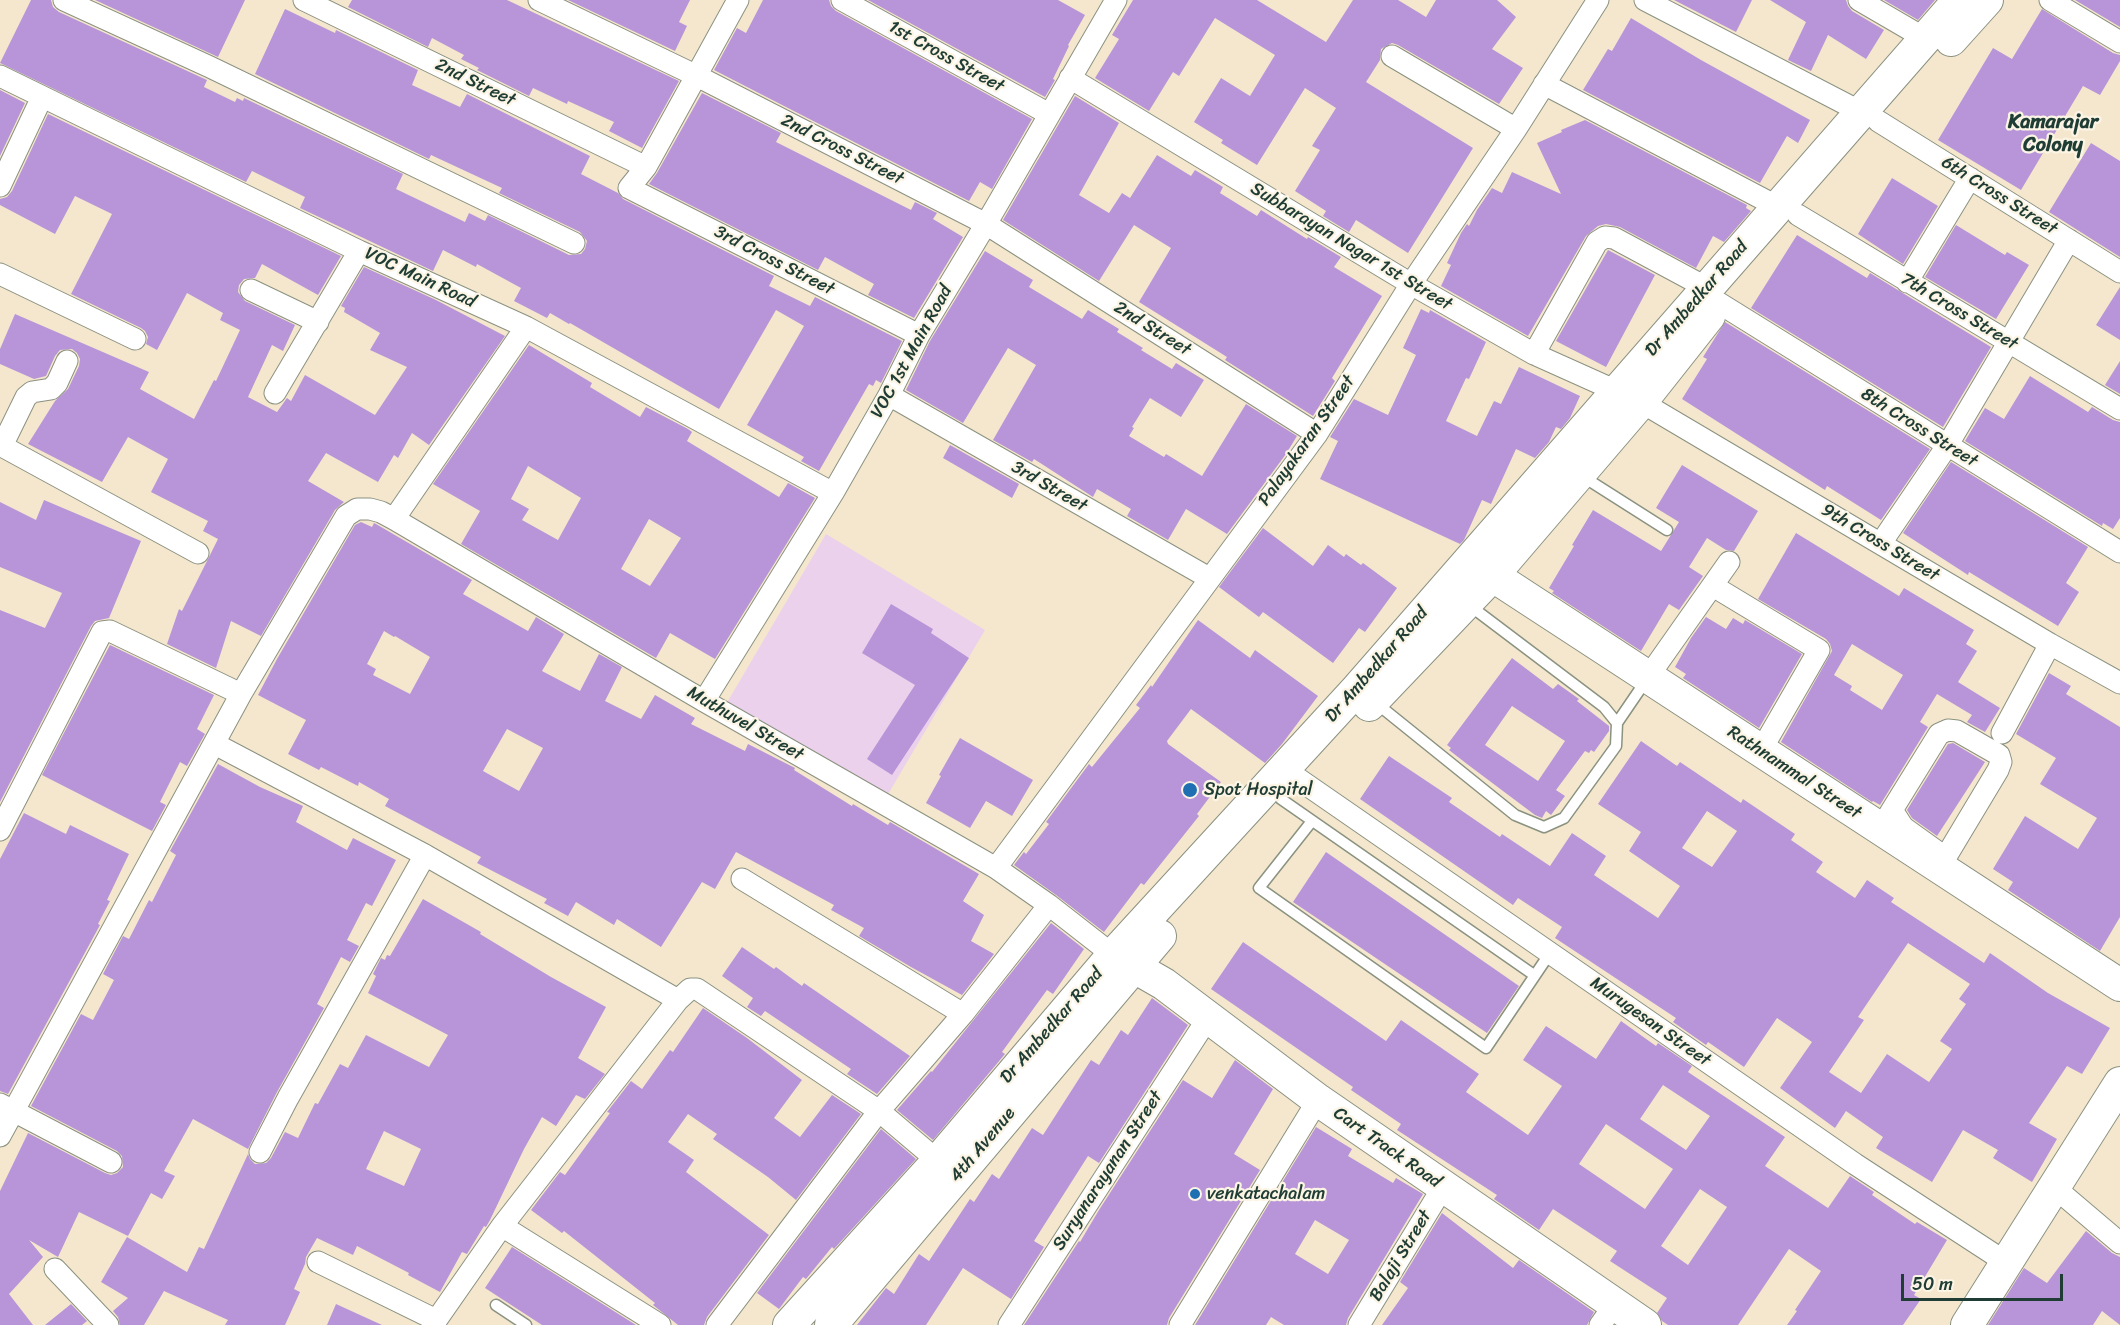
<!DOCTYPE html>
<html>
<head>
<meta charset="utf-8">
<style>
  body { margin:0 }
  #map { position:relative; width:2120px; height:1325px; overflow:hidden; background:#f5e7cd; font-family:Sriracha,sans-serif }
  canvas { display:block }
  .scale { position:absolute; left:1901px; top:1274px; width:162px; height:27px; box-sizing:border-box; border:3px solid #1f3d34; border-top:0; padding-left:8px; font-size:18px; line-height:21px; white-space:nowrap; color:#1f3d34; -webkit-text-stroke:4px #fcf5e5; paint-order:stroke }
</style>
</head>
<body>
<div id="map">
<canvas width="2120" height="1325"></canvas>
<div class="scale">50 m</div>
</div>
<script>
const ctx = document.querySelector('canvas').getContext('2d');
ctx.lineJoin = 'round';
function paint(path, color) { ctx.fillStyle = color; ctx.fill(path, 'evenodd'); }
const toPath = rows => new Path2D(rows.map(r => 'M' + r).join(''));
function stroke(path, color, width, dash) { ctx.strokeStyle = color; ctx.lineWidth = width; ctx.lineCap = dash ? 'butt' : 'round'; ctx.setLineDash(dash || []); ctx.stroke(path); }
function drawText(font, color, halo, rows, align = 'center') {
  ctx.font = font + ' Sriracha,sans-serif'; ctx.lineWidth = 4.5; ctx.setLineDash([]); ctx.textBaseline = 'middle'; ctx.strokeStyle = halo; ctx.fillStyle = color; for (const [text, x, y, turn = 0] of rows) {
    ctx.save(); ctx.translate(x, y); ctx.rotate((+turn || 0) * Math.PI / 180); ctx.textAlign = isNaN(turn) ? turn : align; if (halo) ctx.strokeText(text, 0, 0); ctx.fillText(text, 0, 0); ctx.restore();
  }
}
paint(toPath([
  [826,534,985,630,884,801,725,706]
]), '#ebd1eb');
paint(toPath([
  [31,0,51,0,53,7,59,12,207,80,204,87,235,102,237,98,243,101,244,98,403,174,396,189,465,222,469,213,485,221,488,215,569,255,581,254,585,249,587,241,580,232,499,193,502,188,431,155,429,159,255,74,285,9,335,33,336,30,418,70,412,85,460,107,467,94,590,156,581,174,618,193,623,199,774,276,769,286,810,306,815,297,902,341,881,383,876,380,873,386,869,384,819,471,801,461,804,457,747,425,804,326,776,310,719,409,570,323,569,324,550,313,547,318,514,301,521,288,477,264,476,267,443,250,433,271,300,208,305,197,252,171,246,182,0,63],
  [95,0,245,0,218,57],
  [352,0,507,0,679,81,642,148,609,131,614,122,568,101,567,104,533,88,529,96,477,70,479,68,461,59,464,55,432,38,428,47,348,7],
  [568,0,690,0,679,22,687,26,675,51],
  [763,0,829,0,831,6,836,11,1032,119,992,189,980,182,969,201,714,70,737,28,746,33],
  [868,0,1058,0,1085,15,1068,45,1069,46,1053,79,1055,80,1045,97],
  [1133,0,1257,0,1326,42,1353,0,1398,0,1426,17,1436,0,1497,0,1516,17,1492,49,1523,68,1499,104,1398,45,1392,43,1381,49,1380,60,1366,82,1473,148,1408,253,1356,220,1349,232,1323,216,1326,211,1295,191,1320,150,1312,146,1336,108,1305,88,1257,165,1221,143,1223,140,1194,122,1221,78,1250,96,1275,55,1215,18,1179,76,1173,72,1149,111,1095,78,1119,39,1112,35],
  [1674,0,1752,0,1736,32],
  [1770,0,1846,0,1848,6,1852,11,1884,30,1866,59,1828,35,1811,71,1788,60,1806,22],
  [1884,0,1935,0,1918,20],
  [2075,0,2120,0,2120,27],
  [2042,9,2113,53,2120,55,2120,61,2100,95,2083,86,2021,190,1938,140,1993,48,2012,59],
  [1631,18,1701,60,1810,120,1798,143,1787,136,1760,183,1583,90,1608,49,1612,51],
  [0,90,25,103,0,156],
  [702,93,781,133,776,142,911,210,915,202,937,213,933,219,963,237,914,318,868,295,874,284,825,257,818,270,649,184,657,173],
  [1075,96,1119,123,1079,195,1109,213,1122,193,1130,198,1157,155,1191,176,1195,170,1223,187,1220,193,1257,216,1261,210,1307,239,1308,237,1341,257,1334,267,1382,296,1332,378,1335,381,1313,416,1225,360,1227,357,1139,302,1171,248,1134,225,1099,281,1003,220],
  [48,114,341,256,318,295,262,264,255,278,244,279,239,285,238,292,245,301,295,325,283,351,272,345,248,397,277,412,287,398,291,401,305,375,375,415,407,367,370,350,380,333,344,312,345,308,341,306,364,267,436,300,505,336,429,445,412,433,398,458,394,455,378,482,326,453,308,481,344,502,335,510,261,636,231,621,216,668,167,644,179,609,182,611,218,539,203,531,208,521,151,492,168,459,128,437,102,482,28,444,55,401,68,389,79,366,80,359,77,353,72,349,60,350,55,356,46,376,34,379,0,364,0,349,15,314,149,372,140,389,194,419,214,380,216,381,240,330,220,320,223,313,187,293,157,350,146,344,148,337,145,331,141,328,71,294,112,214,75,196,55,234,0,205,0,199,7,197,12,191],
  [1585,120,1747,205,1746,208,1751,211,1724,242,1713,236,1696,268,1620,227,1606,224,1598,226,1586,236,1528,336,1441,286,1451,265,1447,263,1461,233,1467,224,1469,226,1477,210,1492,188,1502,193,1512,172,1561,194,1537,143,1562,132,1561,130],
  [2091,143,2120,161,2120,257,2049,212],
  [1892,178,1938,206,1903,264,1858,234],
  [1956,225,2005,255,2007,252,2029,265,1996,319,1925,277],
  [1797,235,1867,278,1870,273,1991,347,1943,427,1751,308],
  [1608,250,1655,275,1606,367,1556,341],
  [985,251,1033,280,1029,287,1082,319,1088,310,1119,329,1117,332,1143,348,1141,350,1172,369,1176,363,1204,380,1181,417,1150,398,1132,427,1134,428,1129,436,1164,457,1166,454,1202,476,1246,404,1297,436,1286,454,1227,534,1186,509,1168,540,1127,516,1131,509,1097,489,1093,497,1034,459,1032,462,993,440,1036,365,1008,348,963,423,906,390,930,341],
  [2120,287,2120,340,2096,325],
  [1421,309,1429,313,1430,310,1486,342,1469,379,1466,378,1446,421,1477,436,1494,401,1501,404,1519,367,1580,396,1570,418,1561,429,1556,427,1549,442,1535,458,1516,449,1491,504,1482,500,1464,540,1460,544,1320,479,1338,441,1330,437,1354,399,1388,415,1416,355,1403,348],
  [1725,322,1930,449,1881,520,1827,486,1825,490,1682,399,1707,359,1703,357],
  [529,345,592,383,590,387,640,417,646,407,688,429,692,432,687,441,779,497,788,483,815,498,715,659,670,633,656,658,461,544,480,511,433,484],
  [528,466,581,498,558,540,522,520,529,509,511,499],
  [649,519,681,538,650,586,621,569],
  [2120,361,2120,394,2105,385],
  [2030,376,2088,412,2092,407,2113,420,2120,422,2120,518,2113,529,2103,523,2102,526,1965,441,1985,408,2004,419],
  [950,445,1019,484,1012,498,943,458],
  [1951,462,2088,547,2066,583,2079,592,2058,626,1969,572,1968,575,1903,533],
  [1682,465,1758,511,1734,551,1726,550,1707,538,1689,567,1703,576,1679,610,1669,604,1641,651,1552,593,1554,591,1549,588,1574,546,1572,545,1593,510,1661,551,1679,522,1656,508],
  [44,500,141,541,109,618,95,621,91,626,0,802,0,610,45,628,62,593,0,567,0,502,36,520],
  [361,522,372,527,374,523,376,524,472,580,463,594,528,631,536,617,564,634,542,671,580,691,599,654,622,667,605,701,641,719,655,695,695,718,691,724,745,751,748,744,795,768,794,770,852,806,853,804,888,825,890,822,979,874,963,901,984,915,971,941,994,954,962,995,911,967,859,936,864,928,831,910,834,905,736,852,715,889,702,882,661,947,617,919,614,925,576,902,568,916,544,903,547,899,477,863,481,857,385,806,389,799,359,782,358,786,321,767,319,770,288,754,306,720,258,695,277,659,355,525],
  [384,631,394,637,395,636,430,657,410,694,373,675,376,669,367,664],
  [507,729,543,748,519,791,483,771],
  [1263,528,1313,566,1328,545,1344,557,1346,554,1361,565,1363,563,1397,588,1365,632,1359,628,1333,663,1263,612,1259,617,1219,587],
  [1796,533,1899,596,1904,588,1974,630,1966,644,1977,651,1958,682,2000,708,1985,732,1967,722,1972,715,1937,694,1920,722,1928,727,1880,805,1873,801,1872,802,1781,742,1832,651,1830,644,1826,639,1758,599],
  [1852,644,1903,675,1882,710,1850,690,1852,686,1834,675],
  [891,604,933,629,931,633,969,658,892,775,867,759,915,685,862,653],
  [1706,617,1726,629,1733,618,1743,624,1745,620,1802,654,1759,728,1683,678,1686,674,1675,667,1691,638],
  [1198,620,1250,658,1255,650,1318,696,1282,744,1265,763,1191,709,1167,741,1168,744,1221,782,1197,814,1199,816,1144,885,1141,883,1104,932,1056,895,1014,865,1024,852,1026,854,1049,824,1046,822,1089,764,1092,767,1140,708,1136,705,1151,685,1152,687],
  [110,645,214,695,197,729,205,734,187,766,180,762,160,802,166,805,152,831,42,775],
  [1512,658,1553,689,1558,684,1579,699,1577,701,1609,726,1609,731,1594,752,1591,750,1589,753,1585,751,1556,790,1565,796,1551,815,1546,811,1542,818,1535,815,1467,764,1449,750,1451,748,1447,745],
  [1512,706,1565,741,1538,781,1485,745],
  [2049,673,2071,686,2066,694,2120,727,2120,917,2100,951,2008,890,2013,882,1993,869,2025,816,2078,849,2097,818,2040,784,2056,758,2016,734],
  [960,738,1033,780,1012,816,986,801,970,828,926,803,941,776,939,775],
  [1641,741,1677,766,1680,762,1741,803,1743,799,1795,834,1791,840,1823,862,1816,872,1855,898,1867,880,1894,898,1891,902,1984,963,1990,953,2048,993,2110,1028,2082,1074,2067,1066,2029,1123,2057,1139,2032,1182,1993,1158,1998,1150,1963,1130,1932,1182,1876,1148,1883,1137,1846,1111,1835,1128,1780,1088,1812,1042,1777,1018,1744,1067,1708,1042,1706,1045,1673,1022,1676,1018,1555,938,1562,927,1518,898,1513,905,1360,799,1389,756,1452,798,1449,802,1500,837,1502,834,1550,866,1572,833,1606,856,1594,875,1658,918,1680,886,1629,851,1641,832,1598,804],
  [1707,811,1737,831,1712,867,1682,848],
  [1908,943,1970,984,1959,999,1966,1004,1940,1041,1952,1049,1929,1082,1887,1054,1861,1093,1829,1072,1864,1020,1858,1017],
  [1953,743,1985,762,1937,836,1912,818,1907,810,1948,744],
  [218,764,260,787,303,806,296,822,347,850,353,838,396,860,372,906,366,903,347,940,359,946,350,962,341,957,317,1004,324,1008,277,1092,248,1149,193,1119,164,1171,175,1176,162,1199,151,1193,128,1236,79,1212,58,1257,29,1240,43,1257,9,1294,33,1325,0,1325,0,1191,28,1133,105,1173,111,1175,117,1173,123,1167,122,1156,117,1151,31,1106,81,1014,93,1020,114,980,103,974,123,936,129,939,149,900,152,902,176,855,170,851],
  [24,813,66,834,70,825,129,854,107,900,110,901,98,924,100,925,8,1094,0,1091,0,859],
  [1326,852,1519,986,1487,1033,1293,902],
  [423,899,481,932,480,934,551,977,606,1007,578,1058,605,1074,585,1099,576,1095,556,1126,542,1117,524,1149,490,1220,486,1227,484,1226,467,1254,462,1252,440,1292,408,1275,409,1273,357,1246,353,1255,317,1238,306,1257,305,1264,294,1289,300,1292,285,1325,225,1325,228,1320,164,1291,144,1325,120,1325,118,1317,113,1311,128,1298,101,1282,127,1237,187,1272,199,1247,204,1249,248,1154,250,1159,255,1164,266,1163,271,1158,285,1132,298,1138,315,1103,318,1104,340,1064,348,1068,366,1035,429,1067,448,1035,368,993,376,976,373,974,381,958,385,960,387,955,390,956],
  [384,1131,421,1149,404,1186,366,1169],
  [1051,923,1084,949,1053,994,1047,990,1002,1052,1005,1054,933,1140,897,1110,931,1071,932,1072],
  [1243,942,1386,1041,1401,1020,1479,1074,1466,1092,1528,1135,1562,1086,1523,1060,1546,1026,1596,1059,1621,1021,1656,1046,1658,1043,1692,1066,1688,1072,1785,1137,1765,1166,1828,1208,1850,1176,1874,1192,1872,1195,1915,1224,1917,1222,1947,1240,1914,1295,1921,1299,1903,1325,1787,1325,1797,1311,1795,1310,1821,1271,1789,1249,1738,1325,1668,1325,1662,1321,1657,1313,1667,1298,1610,1261,1617,1251,1553,1209,1539,1230,1494,1199,1497,1195,1397,1130,1401,1124,1351,1090,1353,1087,1211,989],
  [1663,1085,1710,1116,1686,1150,1640,1119],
  [1606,1124,1673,1169,1645,1209,1579,1164],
  [1700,1189,1727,1207,1688,1265,1661,1246],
  [742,947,774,969,776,967,802,986,804,983,910,1056,877,1094,847,1074,851,1069,765,1011,761,1016,747,1007,753,998,722,976],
  [1152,998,1188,1025,1099,1163,1088,1156,1034,1241,1044,1247,1011,1299,963,1268,926,1325,857,1325,886,1288,894,1294,919,1254,929,1261,970,1199,974,1202,992,1174,999,1179,1032,1128,1043,1135,1091,1060,1099,1065,1121,1030,1128,1035],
  [703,1008,747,1038,802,1080,774,1118,800,1137,832,1095,861,1114,796,1200,768,1177,713,1139,717,1134,688,1114,668,1142,694,1160,686,1172,769,1235,707,1317,704,1325,678,1325,653,1305,655,1303,564,1231,562,1233,531,1210,560,1172,565,1175,610,1113,607,1112,631,1081,642,1089,670,1050,673,1052],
  [1235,1060,1273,1089,1234,1154,1260,1170,1169,1318,1167,1325,1024,1325,1079,1241,1080,1242,1099,1210,1183,1080,1212,1098],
  [1316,1127,1352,1149,1348,1156,1393,1183,1396,1178,1423,1194,1348,1318,1346,1325,1284,1325,1271,1317,1266,1325,1195,1325],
  [1315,1220,1349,1240,1328,1274,1295,1254],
  [881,1129,916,1159,834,1249,832,1247,806,1279,803,1277,779,1309,757,1293],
  [1442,1213,1513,1268,1519,1260,1594,1312,1587,1325,1382,1325,1408,1288,1400,1282],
  [2086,1231,2112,1253,2120,1257,2120,1325,2102,1311,2093,1325,1988,1325,2024,1268,2047,1283],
  [512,1247,636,1325,542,1325,485,1288],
  [71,1304,87,1321,82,1325,45,1325],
  [336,1304,382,1325,327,1325]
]), '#b895d9');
const lane = toPath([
  [1582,476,1667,530],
  [1376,703,1515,815,1544,827,1564,818,1616,746,1617,723,1604,707,1469,605],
  [1617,723,1647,679],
  [1281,799,1534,975],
  [1312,821,1259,888,1486,1048,1550,953],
  [496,1305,526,1325]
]);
const street = toPath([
  [64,0,210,67,574,243],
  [304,0,646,167],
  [539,0,697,76,986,224,1317,434],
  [738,0,646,167,629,188,919,335],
  [842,0,1049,114],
  [1645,0,1861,112],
  [1859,0,1926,39],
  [2050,0,2120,42],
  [1392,56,1516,129],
  [0,76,359,251,526,327,833,493],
  [1070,78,1411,284,1534,354,1641,402,2050,644,2120,683],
  [1544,84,1778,207],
  [1878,121,2120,272],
  [0,186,42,97],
  [1798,215,2120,409],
  [0,274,135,339],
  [1907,282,1970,178],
  [251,290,318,322],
  [1719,303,2120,552],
  [1534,354,1597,242,1605,237,1614,238,1707,288],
  [275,393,359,251],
  [889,395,1209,578],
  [0,445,198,553],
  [2,446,26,397,32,392,51,389,57,383,67,361],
  [394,519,526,327],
  [1881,543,1947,446,2069,240],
  [1713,586,1819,650,1760,752],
  [1648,677,1729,562],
  [704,701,833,493,889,395,919,335,986,224,1116,0],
  [2002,733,2050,644],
  [215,744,425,855,678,1000,690,989,697,989,879,1111,938,1161],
  [1297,778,1855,1164,2007,1263],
  [0,830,102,632,110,631,241,694],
  [1880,830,1892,810,1939,734,1948,730,1957,731,1999,755,2001,762,1998,770,1947,855,1942,855,1903,827,1892,810],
  [996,868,1317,434,1411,284,1516,129,1598,0],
  [742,879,963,1014],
  [0,1104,111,1162],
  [0,1136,241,694,346,516,357,509,370,509,381,512,394,519,704,701,996,868,1049,905,1113,955],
  [260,1152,288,1098,425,855],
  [2054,1187,2120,1243],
  [502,1226,660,1325],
  [318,1262,436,1320],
  [55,1269,108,1325],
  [433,1325,502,1226,678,1000],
  [717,1325,879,1111,963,1014,1049,905],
  [1009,1325,1208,1018],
  [1180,1325,1318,1100],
  [1359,1325,1443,1187],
  [1600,1325,1615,1304]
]);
const secondary = toPath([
  [1951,40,1987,0],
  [1475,564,2120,985],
  [1369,705,1492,576,1641,402,1709,316],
  [1117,957,1164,984,1318,1100,1645,1325],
  [789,1325,938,1161,1113,955,1357,689,1959,0],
  [831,1325,1160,936],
  [1967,1325,2120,1083]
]);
stroke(lane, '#8a9280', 13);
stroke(street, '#8a9280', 23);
stroke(secondary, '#8a9280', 34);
stroke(lane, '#fff', 10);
stroke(street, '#fff', 21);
stroke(secondary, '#fff', 32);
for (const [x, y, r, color] of [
  [1190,790,8,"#1f6fb2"],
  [1195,1194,6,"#1f6fb2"]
]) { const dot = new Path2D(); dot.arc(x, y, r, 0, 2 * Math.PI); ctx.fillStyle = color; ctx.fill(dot); stroke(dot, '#fcf5e5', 2); }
drawText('18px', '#1f3d34', '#fcf5e5', [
  ["1st Cross Street",946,57,29],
  ["2nd Street",475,83,26],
  ["2nd Cross Street",842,150,27],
  ["6th Cross Street",1999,196,32],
  ["Subbarayan Nagar 1st Street",1351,247,31],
  ["3rd Cross Street",774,261,27],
  ["VOC Main Road",420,278,25],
  ["Dr Ambedkar Road",1697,299,-49],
  ["7th Cross Street",1959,312,31],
  ["2nd Street",1152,329,32],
  ["VOC 1st Main Road",912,352,-61],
  ["8th Cross Street",1919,428,32],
  ["Palayakaran Street",1307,441,-55],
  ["3rd Street",1049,487,30],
  ["9th Cross Street",1880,543,31],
  ["Dr Ambedkar Road",1377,665,-49],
  ["Muthuvel Street",745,724,30],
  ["Rathnammal Street",1794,773,33],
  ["Murugesan Street",1650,1022,35],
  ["Dr Ambedkar Road",1052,1026,-49],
  ["4th Avenue",983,1145,-50],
  ["Cart Track Road",1387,1148,35],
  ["Suryanarayanan Street",1108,1171,-57],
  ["Balaji Street",1401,1256,-59]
]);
drawText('18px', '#1f3d34', '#fcf5e5', [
  ["Spot Hospital",1204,790],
  ["venkatachalam",1207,1194]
], 'left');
drawText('bold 20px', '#1f3d34', '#fcf5e5', [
  ["Kamarajar",2053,123],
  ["Colony",2053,146]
]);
</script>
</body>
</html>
